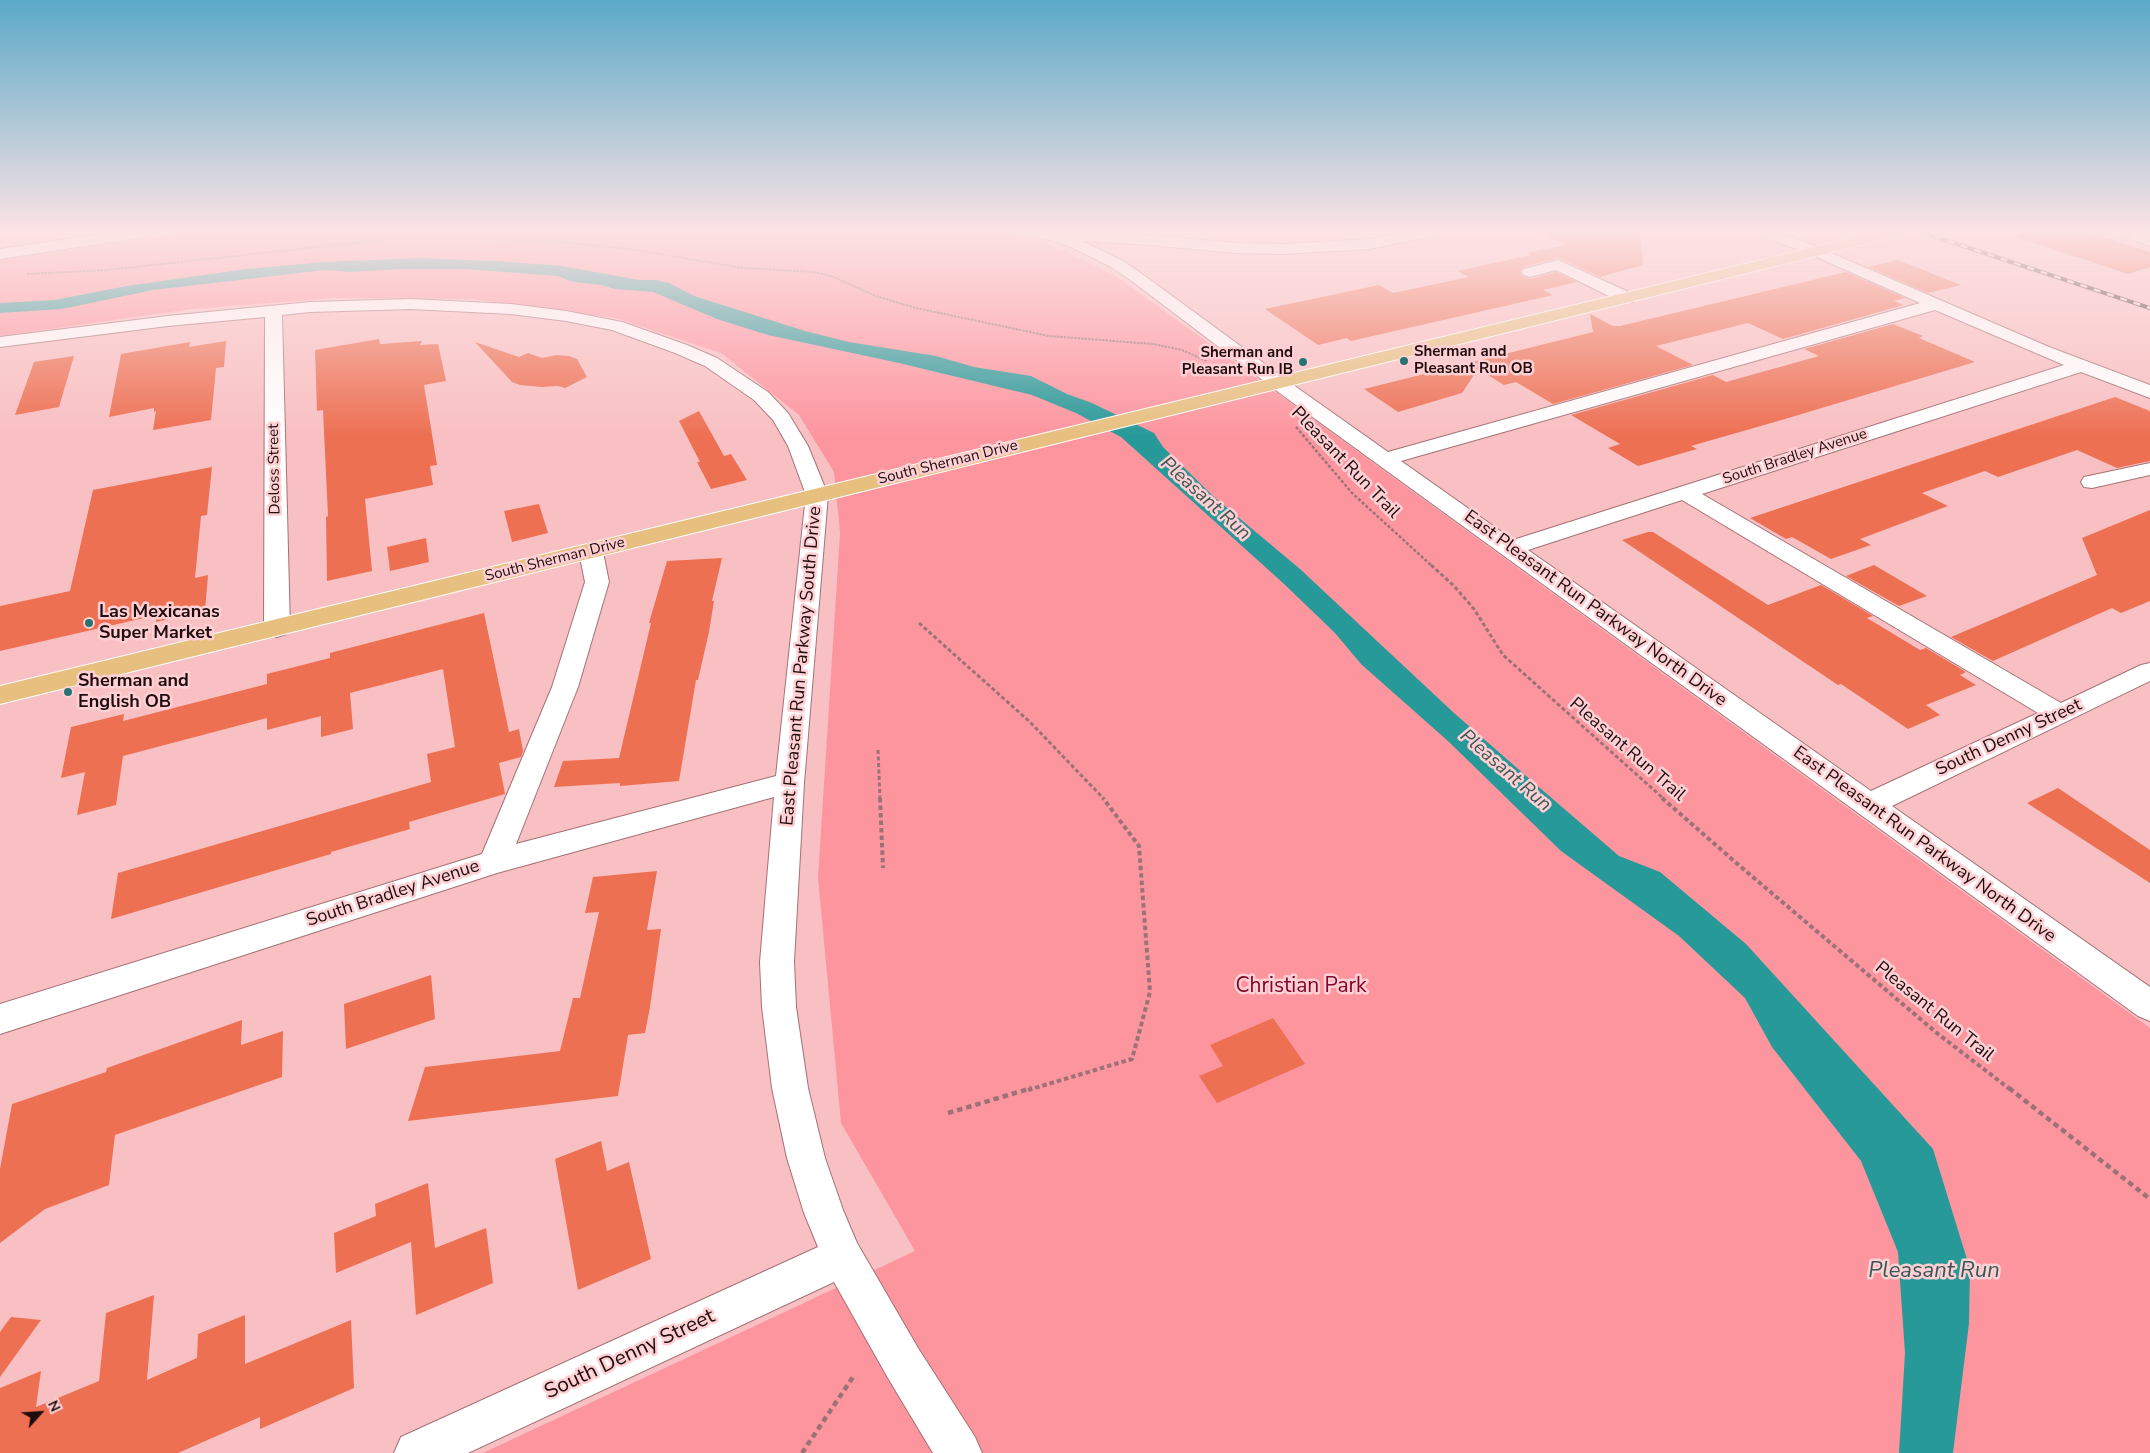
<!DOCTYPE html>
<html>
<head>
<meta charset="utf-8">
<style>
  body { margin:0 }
  #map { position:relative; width:2150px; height:1453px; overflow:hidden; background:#f9c0c3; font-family:"Nunito Sans",sans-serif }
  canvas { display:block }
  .north { position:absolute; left:15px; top:1388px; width:50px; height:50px; -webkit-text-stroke:4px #ffd0d3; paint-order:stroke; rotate:64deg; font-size:14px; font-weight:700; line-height:20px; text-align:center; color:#1f0c0e }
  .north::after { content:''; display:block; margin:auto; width:18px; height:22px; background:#1f0c0e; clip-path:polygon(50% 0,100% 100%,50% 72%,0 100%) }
</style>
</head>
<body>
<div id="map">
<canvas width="2150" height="1453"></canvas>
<div class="north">N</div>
</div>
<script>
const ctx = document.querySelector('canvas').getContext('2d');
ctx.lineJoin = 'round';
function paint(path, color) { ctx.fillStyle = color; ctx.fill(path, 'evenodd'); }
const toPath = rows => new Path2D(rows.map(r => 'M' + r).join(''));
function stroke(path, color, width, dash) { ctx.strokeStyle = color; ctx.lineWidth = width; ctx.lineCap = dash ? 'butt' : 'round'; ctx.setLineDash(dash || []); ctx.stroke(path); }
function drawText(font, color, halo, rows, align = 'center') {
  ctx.font = font + ' "Nunito Sans",sans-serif'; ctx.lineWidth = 5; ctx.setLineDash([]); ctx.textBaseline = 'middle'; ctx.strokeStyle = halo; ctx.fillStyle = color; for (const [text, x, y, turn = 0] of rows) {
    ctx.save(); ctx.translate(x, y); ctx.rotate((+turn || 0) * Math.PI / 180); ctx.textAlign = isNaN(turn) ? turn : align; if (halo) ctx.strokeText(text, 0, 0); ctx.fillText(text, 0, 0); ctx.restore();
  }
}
paint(toPath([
  [189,232,1001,232,1020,235,1063,250,1115,275,2150,1028,2150,1453,483,1453,915,1251,841,1123,818,878,840,533,834,472,799,415,721,353,615,318,471,299,335,298,193,309,0,336,0,260]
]), '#fd959f');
paint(toPath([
  [417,258,496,261,562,266,640,280,656,280,669,283,694,296,805,331,849,342,936,356,974,367,1031,376,1067,394,1092,403,1154,433,1163,447,1214,497,1300,569,1454,713,1533,782,1619,856,1660,872,1746,944,1933,1149,1970,1269,1969,1323,1953,1453,1899,1453,1905,1353,1898,1252,1861,1161,1772,1047,1745,998,1679,936,1561,851,1449,742,1361,664,1335,633,1283,583,1121,437,1076,413,1032,395,899,363,768,335,717,319,653,292,615,289,601,285,574,282,557,276,465,269,400,269,350,272,325,270,153,290,62,309,0,313,0,303,54,300,127,286,246,269,324,262]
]), '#279999');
paint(toPath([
  [1539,232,1640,232,1643,265,1600,277,1558,258,1524,267,1520,271,1522,276,1530,279,1556,272,1577,282,1543,290,1553,295,1351,341,1347,338,1318,345,1265,309,1379,285,1393,293,1469,277,1457,271,1531,255,1527,253,1565,245],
  [2018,232,2088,232,2150,252,2150,267,2128,274,2017,237],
  [1898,260,1961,285,1928,293,1868,267],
  [1846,272,1905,298,1894,301,1904,305,1783,339,1748,323,1656,346,1693,365,1553,404,1516,382,1504,385,1478,369,1462,393,1398,412,1364,389,1593,332,1590,314,1613,326,1620,326],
  [1893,324,1923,336,1919,338,1975,362,1785,419,1691,446,1697,449,1638,466,1608,448,1620,444,1571,415,1713,375,1726,382,1819,356,1804,349],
  [379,339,380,344,422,341,420,345,438,344,446,381,424,385,437,465,430,466,433,485,365,499,372,571,327,581,326,517,328,516,323,410,317,411,315,350],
  [226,341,224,367,216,368,211,420,153,430,156,411,154,412,154,408,109,417,121,354,190,342,189,347],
  [475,342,519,357,528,353,542,358,556,355,569,356,577,359,587,377,565,388,558,386,542,387,520,385,512,382],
  [74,356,59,407,15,415,34,362],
  [2115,397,2150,411,2150,461,2117,468,2077,450,1998,477,1985,471,1922,493,1948,506,1860,539,1871,545,1831,559,1792,537,1786,539,1750,518],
  [699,411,724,456,731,454,747,480,711,489,697,462,700,462,679,421],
  [212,467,207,515,201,516,195,578,208,575,205,611,156,622,157,615,0,651,0,606,70,591,93,490],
  [539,504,548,533,512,542,504,511],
  [2150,510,2150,601,2121,613,2112,608,1993,661,1951,637,2097,575,2082,538],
  [1648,532,1653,532,1768,605,1821,585,1873,616,1867,618,1920,650,1926,648,1966,672,1960,675,1976,685,1926,705,1940,715,1908,729,1841,684,1838,685,1622,540],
  [426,538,429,562,390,571,387,547],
  [722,558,712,601,714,601,709,632,698,680,696,680,679,781,620,786,620,783,554,787,563,761,619,758,651,623,649,623,667,561],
  [1874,565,1927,596,1899,606,1846,576],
  [484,613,509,732,519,729,523,751,521,757,499,763,505,794,409,822,410,829,331,852,331,854,111,919,118,873,431,782,427,754,455,747,443,669,350,693,353,729,321,737,321,716,267,730,267,718,123,756,116,805,77,815,85,772,61,778,71,727,124,714,123,721,267,684,267,674,330,658,330,653],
  [2058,788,2150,850,2150,883,2027,803],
  [657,871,647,930,661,929,650,1007,645,1033,628,1035,618,1096,408,1121,425,1067,560,1051,573,998,580,998,599,912,585,913,593,877],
  [431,975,435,1019,346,1049,344,1004],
  [1273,1018,1305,1064,1217,1103,1199,1076,1223,1066,1210,1045],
  [242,1020,241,1045,283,1031,282,1077,115,1135,109,1185,45,1209,0,1243,0,1169,12,1104,106,1072,107,1068],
  [601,1141,607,1171,629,1162,651,1259,578,1290,555,1159],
  [428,1183,435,1248,486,1228,493,1283,416,1315,411,1242,336,1273,334,1233,376,1216,375,1204],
  [154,1295,147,1380,197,1358,198,1334,245,1315,245,1364,351,1320,354,1388,260,1429,260,1417,178,1453,0,1453,0,1388,41,1371,36,1407,99,1381,106,1313],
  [11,1317,41,1320,0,1377,0,1332]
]), '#ed7053');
const minor = toPath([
  [116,232,157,232,150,236,0,259,0,249,116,232],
  [1023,232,1057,232,1064,235,1067,232,1091,232,1151,235,1235,243,1282,244,1370,239,1407,232,1440,232,1433,236,1370,249,1282,254,1235,253,1151,245,1082,241,1123,261,1145,276,1299,389,1388,452,1920,303,1812,255,1759,235,1757,232,1779,232,1822,249,2049,347,2150,385,2150,398,2081,372,1702,494,2061,703,2141,665,2150,663,2150,681,1892,806,2150,987,2150,1021,2138,1016,1285,397,1133,282,1111,267,1071,247,1050,240,1025,235,1023,232],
  [1935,310,2064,365,1513,540,1401,461,1935,310],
  [1682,500,2038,713,1871,791,1528,550,1682,500],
  [2117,232,2140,232,2150,236,2150,246,2119,235,2117,232],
  [1558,260,1633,294,1635,298,1633,302,1621,302,1556,270,1530,277,1524,275,1522,272,1524,269,1558,260],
  [411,299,511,304,566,311,622,322,687,345,717,358,768,392,788,413,808,446,828,495,804,783,794,962,796,1007,808,1088,825,1158,843,1210,857,1243,918,1348,975,1437,982,1453,933,1453,888,1378,834,1282,468,1453,394,1453,401,1437,818,1247,804,1213,787,1158,772,1088,762,1007,760,962,774,797,497,873,0,1034,0,1004,482,854,552,687,585,582,579,552,583,547,591,545,599,547,603,552,609,582,578,687,516,844,776,776,806,495,788,446,773,420,754,400,705,366,675,353,612,330,566,321,511,314,411,309,310,312,282,315,290,629,286,634,277,637,268,634,264,629,265,317,168,326,0,347,0,337,168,316,310,302,411,299],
  [2150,463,2150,475,2092,488,2084,487,2081,482,2084,477,2150,463]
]);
const major = toPath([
  [1877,232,1904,232,1897,236,0,704,0,686,1877,232]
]);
stroke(minor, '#a47175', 2);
stroke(major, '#fff', 2);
stroke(toPath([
  [27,274,107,270,400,238,550,241,636,250,743,268,814,272,831,276,876,296,916,308,1049,336,1153,344,1182,350,1207,361]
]), '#9b7375', 2, [2.5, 1]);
stroke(toPath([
  [1296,427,1352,493,1433,567]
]), '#9b7375', 2.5, [3, 2]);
stroke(toPath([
  [1431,565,1454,586,1474,609,1503,655,1664,799],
  [919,623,1030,722,1104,799],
  [878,750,880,799]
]), '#9b7375', 3, [4, 2.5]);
stroke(toPath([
  [880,798,883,868],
  [1662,798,1741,867,1938,1034,2011,1090],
  [1028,1090,1132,1059,1150,992,1139,846,1103,798]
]), '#9b7375', 4, [4.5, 3]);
stroke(toPath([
  [2009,1088,2150,1199],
  [948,1113,1032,1088],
  [802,1453,855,1374]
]), '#9b7375', 4.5, [5.5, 4]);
paint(minor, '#fff');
paint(major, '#e7c080');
const rail = toPath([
  [1921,232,2150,308]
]);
stroke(rail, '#442b2d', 4);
stroke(rail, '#ffd0d3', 2.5, [7]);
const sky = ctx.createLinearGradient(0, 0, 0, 436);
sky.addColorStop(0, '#5ba9c8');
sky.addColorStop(0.53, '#fce3e4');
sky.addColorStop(1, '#fce3e400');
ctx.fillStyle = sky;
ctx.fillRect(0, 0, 2150, 436);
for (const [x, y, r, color] of [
  [1404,361,5,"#287372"],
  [1303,362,5,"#287372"],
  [89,623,5,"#287372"],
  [68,692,5,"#287372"]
]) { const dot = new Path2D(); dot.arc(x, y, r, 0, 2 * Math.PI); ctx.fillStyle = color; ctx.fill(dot); stroke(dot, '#ffd0d3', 2); }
drawText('bold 15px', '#1f0c0e', '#ffd0d3', [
  ["Sherman and",1414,352],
  ["Pleasant Run OB",1414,369],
  ["Sherman and",1293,353,"right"],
  ["Pleasant Run IB",1293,370,"right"]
], 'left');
drawText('15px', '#1f0c0e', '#ffd0d3', [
  ["South Bradley Avenue",1795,457,-18],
  ["South Sherman Drive",948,463,-14],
  ["Deloss Street",275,469,-91],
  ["South Sherman Drive",555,560,-14]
]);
drawText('18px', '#1f0c0e', '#ffd0d3', [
  ["Pleasant Run Trail",1345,463,46],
  ["East Pleasant Run Parkway North Drive",1595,609,36],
  ["East Pleasant Run Parkway South Drive",802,666,-85],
  ["South Denny Street",2009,738,-25],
  ["Pleasant Run Trail",1627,750,41],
  ["East Pleasant Run Parkway North Drive",1924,845,36],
  ["South Bradley Avenue",393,894,-18],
  ["Pleasant Run Trail",1934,1012,39]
]);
drawText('bold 18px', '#1f0c0e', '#ffd0d3', [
  ["Las Mexicanas",99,613],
  ["Super Market",99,634],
  ["Sherman and",78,682],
  ["English OB",78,703]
], 'left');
drawText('italic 19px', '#375757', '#ffd0d3', [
  ["Pleasant Run",1205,499,42],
  ["Pleasant Run",1505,771,41]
]);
drawText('21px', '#83042a', '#ffd0d3', [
  ["Christian Park",1301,987]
]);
drawText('21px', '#1f0c0e', '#ffd0d3', [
  ["South Denny Street",630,1355,-25]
]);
drawText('italic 22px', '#375757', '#ffd0d3', [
  ["Pleasant Run",1934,1272]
]);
</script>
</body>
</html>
